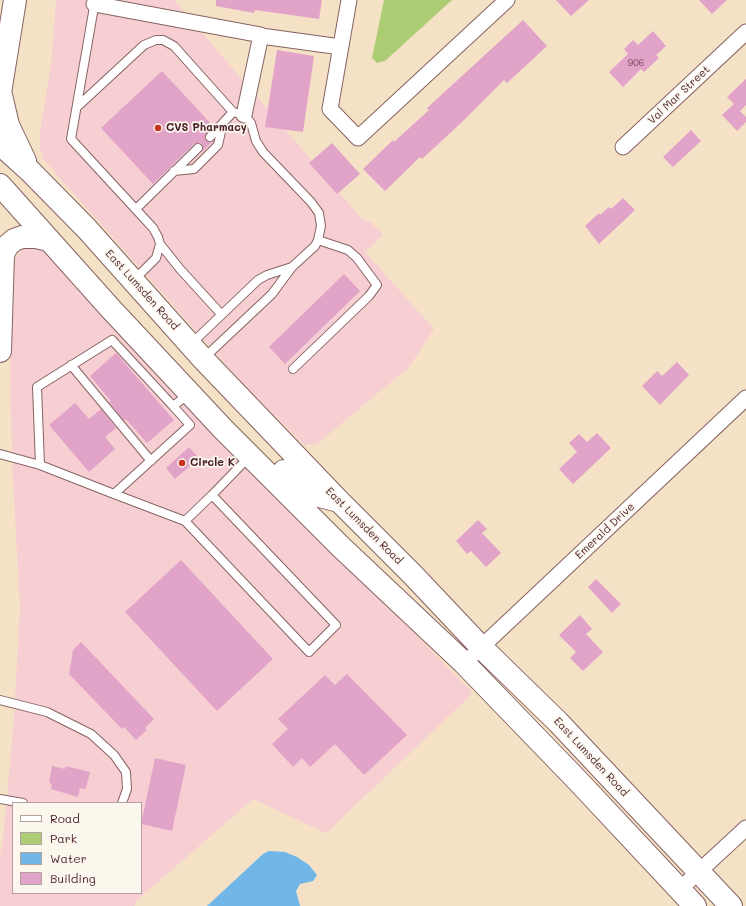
<!DOCTYPE html>
<html>
<head>
<meta charset="utf-8">
<style>
  body { margin:0 }
  #map { position:relative; width:746px; height:906px; overflow:hidden; background:#f4e1c6; font-family:Mali,sans-serif }
  canvas { display:block }
  .legend { position:absolute; left:12px; top:802px; width:130px; height:92px; box-sizing:border-box; background:#fbf7ec; border:1px solid #b4a19f; margin:0; padding:5px 7px; list-style:none; font-size:12px; color:#4a1f2b }
  .legend li { display:flex; align-items:center; gap:8px; height:20px }
  .legend b { width:20px; border:1px solid #b4a19f }
</style>
</head>
<body>
<div id="map">
<canvas width="746" height="906"></canvas>
<ul class="legend">
<li><b style="height:5px;background:#fff"></b>Road</li>
<li><b style="height:11px;background:#adcd75"></b>Park</li>
<li><b style="height:11px;background:#70b7e7"></b>Water</li>
<li><b style="height:11px;background:#e1a4c8"></b>Building</li>
</ul>
</div>
<script>
const ctx = document.querySelector('canvas').getContext('2d');
ctx.lineJoin = 'round';
function paint(path, color) { ctx.fillStyle = color; ctx.fill(path, 'evenodd'); }
const toPath = rows => new Path2D(rows.map(r => 'M' + r).join(''));
function stroke(path, color, width, dash) { ctx.strokeStyle = color; ctx.lineWidth = width; ctx.lineCap = dash ? 'butt' : 'round'; ctx.setLineDash(dash || []); ctx.stroke(path); }
function drawText(font, color, halo, rows, align = 'center') {
  ctx.font = font + ' Mali,sans-serif'; ctx.lineWidth = 3.5; ctx.setLineDash([]); ctx.textBaseline = 'middle'; ctx.strokeStyle = halo; ctx.fillStyle = color; for (const [text, x, y, turn = 0] of rows) {
    ctx.save(); ctx.translate(x, y); ctx.rotate((+turn || 0) * Math.PI / 180); ctx.textAlign = isNaN(turn) ? turn : align; if (halo) ctx.strokeText(text, 0, 0); ctx.fillText(text, 0, 0); ctx.restore();
  }
}
paint(toPath([
  [56,0,174,0,361,218,372,223,383,235,365,252,434,329,409,367,317,444,304,445,243,384,43,159,40,148,40,133,52,57],
  [27,245,44,247,341,559,473,693,326,833,253,799,135,902,135,906,0,906,0,855,3,840,14,719,20,606,12,460,10,360,14,301,13,263,22,249],
  [13,803,141,803,141,893,13,893]
]), '#f7cfd3');
paint(toPath([
  [384,0,452,0,385,61,377,63,372,58]
]), '#adcd75');
paint(toPath([
  [269,851,285,852,297,857,309,865,317,875,313,881,300,884,296,891,300,906,207,906,263,854]
]), '#70b7e7');
paint(toPath([
  [216,0,322,0,319,19,255,10,254,13,216,6],
  [556,0,589,0,571,16],
  [699,0,727,0,712,14],
  [523,20,547,46,507,83,504,80,462,122,422,159,420,157,385,191,363,169,393,140,394,142,429,110,427,108],
  [653,31,666,46,656,55,659,58,644,72,641,69,623,87,609,72,628,54,624,49,633,40,638,45],
  [277,50,314,56,303,132,265,127],
  [162,71,213,126,205,136,207,141,213,141,202,152,202,144,199,143,194,144,153,184,101,128],
  [746,79,746,105,740,111,746,117,746,122,737,131,722,115,734,104,727,97],
  [691,130,701,141,673,167,663,157],
  [332,143,360,174,337,194,309,163],
  [623,198,635,210,599,244,585,226,599,213,600,215,609,207,611,209],
  [344,274,360,291,285,364,269,347],
  [116,353,174,420,147,443,126,419,124,421,109,402,111,401,90,376],
  [677,362,689,375,660,405,642,386,657,371,662,376],
  [75,403,89,419,101,409,116,428,105,437,115,449,89,472,49,425],
  [597,433,611,448,573,484,559,469,577,452,569,443,579,434,587,442],
  [189,447,199,458,175,479,166,468],
  [478,520,487,529,482,533,501,553,486,567,471,551,467,554,456,541],
  [181,560,273,659,217,711,125,612],
  [596,579,621,604,612,613,588,587],
  [580,615,592,629,586,634,603,652,583,671,570,658,576,652,559,635],
  [81,642,154,719,145,728,147,730,136,740,124,727,122,729,69,674,73,650],
  [347,674,407,735,364,775,335,744,310,767,302,758,293,767,272,744,288,729,278,719,325,675,335,685],
  [155,758,186,765,172,831,141,824],
  [52,766,65,769,66,766,90,772,86,788,84,789,80,788,78,797,51,789,52,784,49,783]
]), '#e1a4c8');
const lane = toPath([
  [95,1,71,139,153,228,158,237,160,244,156,258,134,280],
  [77,107,144,45,156,40,163,40,174,46,233,112,244,115,247,118,251,123,256,141,263,152,311,202,319,213,321,226,318,240,315,246,292,267,272,294,204,358],
  [210,137,233,112],
  [174,171,194,169,218,145,223,123],
  [136,209,198,148],
  [160,244,180,269,221,314],
  [191,344,258,280,267,275,292,267],
  [71,365,151,461],
  [293,369,369,296,377,285,357,258,348,250,318,240],
  [0,454,40,465,114,494,190,425,173,406,189,394],
  [40,465,37,387,112,340,173,406],
  [114,494,185,521,309,652,336,625,212,495,185,521],
  [212,495,249,457],
  [0,700,47,712,91,734,114,755,126,772,127,789,122,803],
  [0,799,23,803]
]);
const street = toPath([
  [349,0,330,109,358,138,507,0],
  [94,4,261,35,244,115],
  [261,36,341,47],
  [623,147,746,32],
  [474,654,746,398],
  [679,890,746,828]
]);
const secondary = toPath([
  [0,91,8,125,25,161],
  [0,93,15,0],
  [0,144,30,171,87,229,203,359,339,501,413,575,481,647,558,722,731,906],
  [0,185,110,308,224,430,341,547,464,663,578,781,695,906],
  [0,351,3,255,7,246,14,240,22,237,36,237,49,240],
  [284,471,299,486,308,493,339,501]
]);
stroke(lane, '#866361', 10);
stroke(street, '#866361', 17);
stroke(secondary, '#866361', 24);
stroke(lane, '#fff', 8);
stroke(street, '#fff', 15);
stroke(secondary, '#fff', 22);
for (const [x, y, r, color] of [
  [158,128,4,"#c8321e"],
  [182,463,4,"#c8321e"]
]) { const dot = new Path2D(); dot.arc(x, y, r, 0, 2 * Math.PI); ctx.fillStyle = color; ctx.fill(dot); stroke(dot, '#fbf7ec', 1.5); }
drawText('9px', '#704052', null, [
  ["906",636,63]
]);
drawText('11px', '#4a1f2b', '#fbf7ec', [
  ["Val Mar Street",679,95,-43],
  ["East Lumsden Road",142,290,48],
  ["East Lumsden Road",364,526,45],
  ["Emerald Drive",605,531,-43],
  ["East Lumsden Road",591,757,47]
]);
drawText('bold 11px', '#4a1f2b', '#fbf7ec', [
  ["CVS Pharmacy",166,128],
  ["Circle K",190,463]
], 'left');
</script>
</body>
</html>
